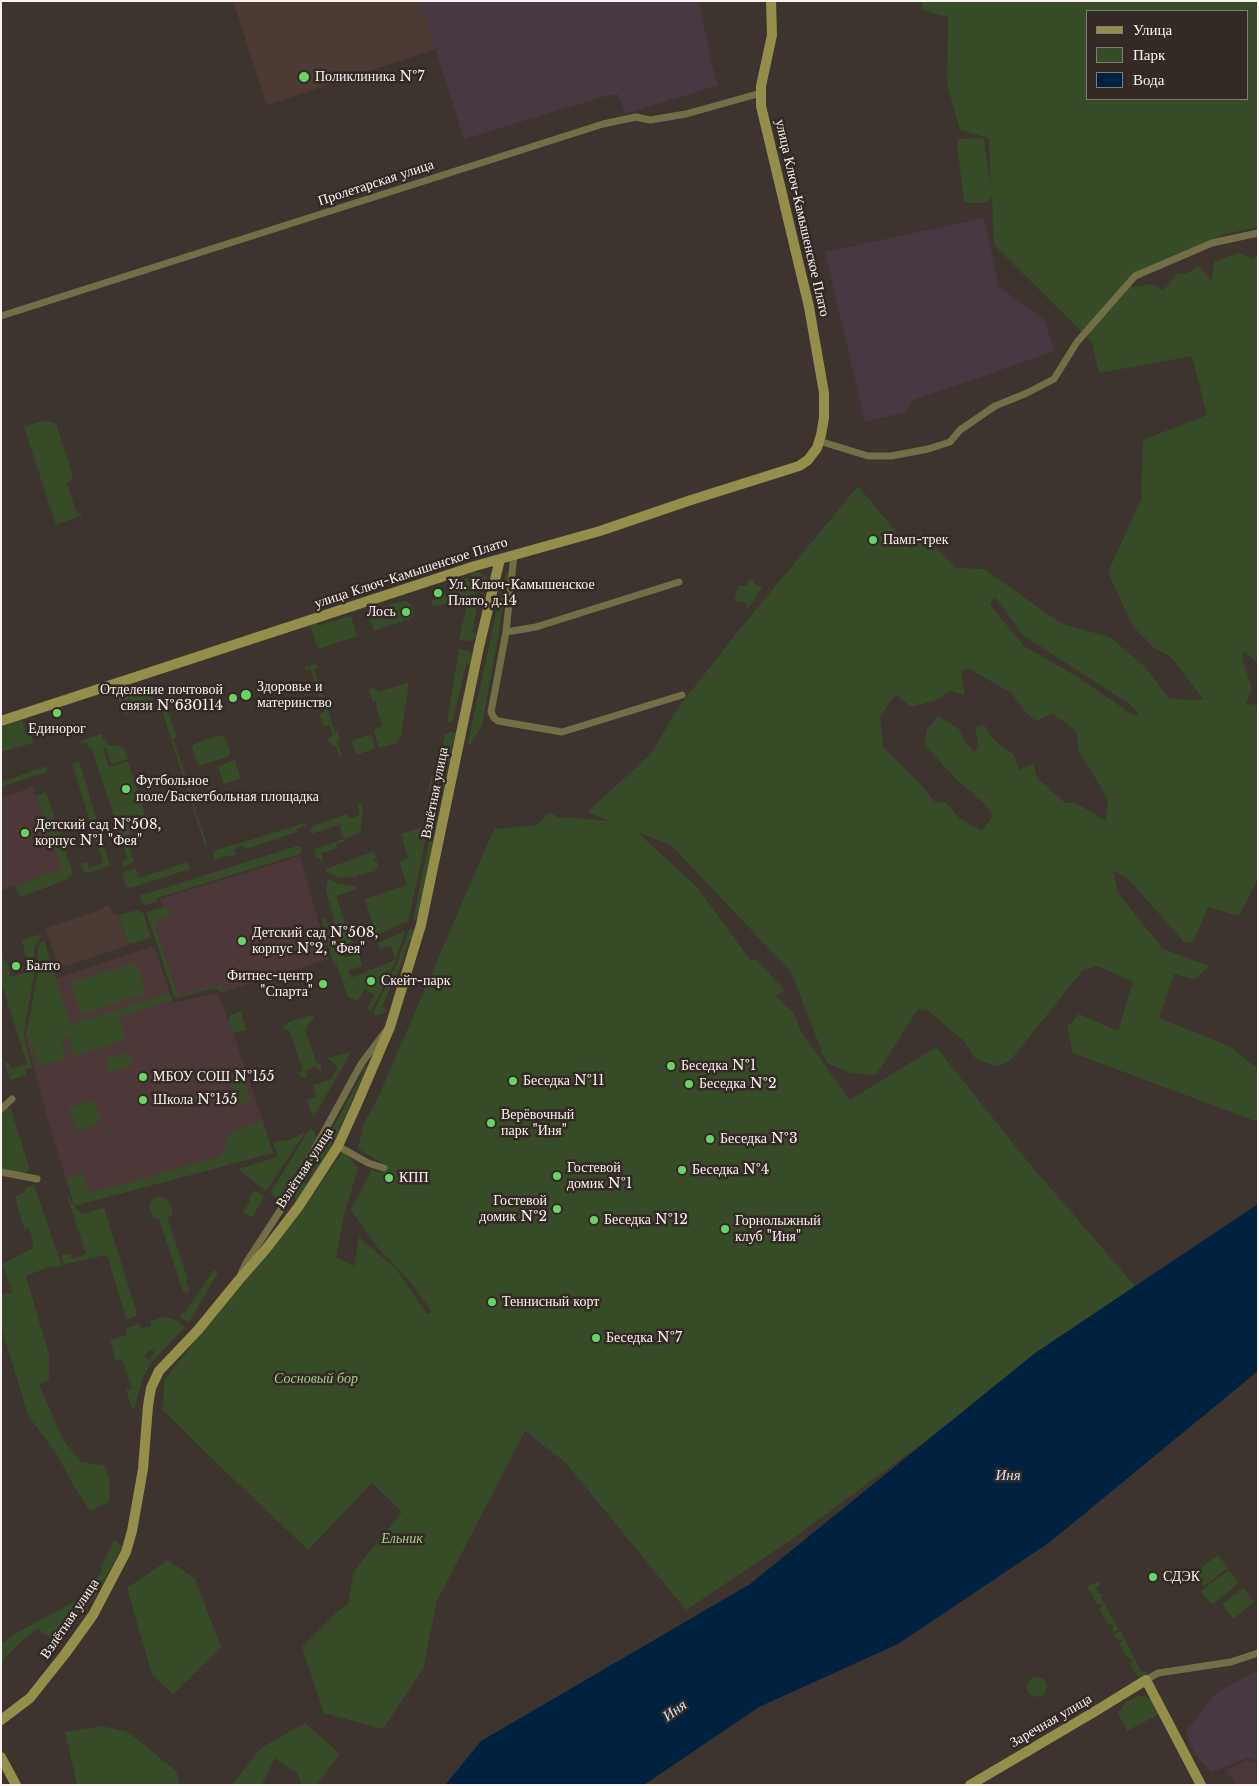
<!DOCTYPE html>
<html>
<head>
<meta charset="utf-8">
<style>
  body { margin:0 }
  #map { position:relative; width:1259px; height:1786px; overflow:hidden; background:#3e342f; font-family:"Libre Baskerville",serif }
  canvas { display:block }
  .frame { position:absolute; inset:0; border:2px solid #f9f3f0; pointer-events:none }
  .legend { position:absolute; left:1086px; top:10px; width:162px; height:90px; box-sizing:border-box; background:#332a25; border:1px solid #827a76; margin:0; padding:6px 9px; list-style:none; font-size:15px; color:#f9f3f0 }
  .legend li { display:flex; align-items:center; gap:10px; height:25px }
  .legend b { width:25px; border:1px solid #827a76 }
</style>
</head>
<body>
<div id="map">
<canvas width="1259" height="1786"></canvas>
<div class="frame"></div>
<ul class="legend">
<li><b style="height:6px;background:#938e4a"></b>Улица</li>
<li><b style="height:14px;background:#374b28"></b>Парк</li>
<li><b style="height:14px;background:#002241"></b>Вода</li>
</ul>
</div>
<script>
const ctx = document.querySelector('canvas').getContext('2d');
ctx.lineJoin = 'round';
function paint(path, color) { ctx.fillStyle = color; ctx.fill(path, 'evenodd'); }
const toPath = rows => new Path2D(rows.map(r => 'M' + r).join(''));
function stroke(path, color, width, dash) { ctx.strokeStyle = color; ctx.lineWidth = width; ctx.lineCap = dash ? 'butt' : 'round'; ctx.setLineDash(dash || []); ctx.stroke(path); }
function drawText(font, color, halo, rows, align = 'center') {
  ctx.font = font + ' "Libre Baskerville",serif'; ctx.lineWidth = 5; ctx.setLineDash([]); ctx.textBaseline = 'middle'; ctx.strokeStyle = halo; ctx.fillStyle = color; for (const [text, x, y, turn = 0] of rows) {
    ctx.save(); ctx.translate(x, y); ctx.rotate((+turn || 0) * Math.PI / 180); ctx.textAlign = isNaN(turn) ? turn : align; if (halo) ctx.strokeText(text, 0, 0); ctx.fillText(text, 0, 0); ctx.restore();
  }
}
paint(toPath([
  [233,1,420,1,435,49,267,105],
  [109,904,113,914,117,913,129,945,66,966,60,965,56,960,46,928,100,910]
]), '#4c3b34');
paint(toPath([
  [420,1,699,1,711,61,718,85,626,114,618,94,602,97,464,139],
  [984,218,999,287,1044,320,1055,351,914,400,905,412,865,422,825,252],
  [1258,1670,1258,1761,1247,1758,1212,1772,1195,1755,1186,1732,1216,1693]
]), '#483844');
paint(toPath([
  [33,787,62,868,1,891,1,798],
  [300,856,329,959,223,992,221,985,178,997,153,922,167,918,160,899],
  [154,946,173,1003,218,993,234,1036,273,1153,74,1206,48,1120,26,1038,70,1024,55,979],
  [1247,1760,1258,1763,1258,1785,1236,1785,1226,1770]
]), '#4c3838');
paint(toPath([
  [922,1,1258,1,1258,227,1225,234,1127,279,1132,287,1153,284,1163,291,1178,273,1185,275,1198,266,1212,281,1214,262,1238,253,1254,259,1258,254,1258,663,1244,651,1242,658,1252,689,1246,704,1258,705,1258,879,1239,916,1208,907,1193,942,1185,943,1129,880,1113,870,1118,893,1163,949,1209,966,1195,979,1174,974,1159,1018,1231,1047,1258,1069,1258,1122,1073,1053,1067,1027,1079,1014,1118,1031,1133,982,1098,966,1083,970,1009,1062,996,1066,975,1058,963,1040,928,1011,918,1009,876,1075,849,1073,826,1062,791,972,671,845,637,832,698,888,750,960,757,960,784,990,776,997,794,1013,801,1032,850,1100,936,1047,1028,1162,1135,1286,795,1537,686,1610,566,1463,525,1431,437,1601,423,1669,383,1729,324,1713,302,1647,338,1611,348,1604,354,1571,402,1512,372,1483,308,1550,202,1449,163,1410,164,1381,261,1255,306,1205,344,1150,358,1169,344,1214,336,1257,354,1266,359,1237,396,1269,427,1314,432,1312,411,1283,378,1248,351,1210,372,1169,381,1173,386,1165,358,1149,364,1123,377,1100,494,829,537,825,550,812,557,817,609,821,587,812,650,755,678,708,735,635,858,486,910,549,921,533,956,568,984,569,1062,624,1110,637,1145,667,1170,699,1204,700,1170,656,1154,648,1132,625,1108,572,1141,500,1143,440,1207,415,1192,356,1099,373,1092,342,994,245,992,197,986,203,967,203,964,201,957,144,958,140,961,139,981,138,984,140,991,189,989,138,960,130,947,84,948,17,922,10],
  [1088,11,1248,11,1248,99,1088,99],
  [994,596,1006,610,1008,615,1023,635,1131,705,1139,715,1133,715,1076,676,1024,646,990,605],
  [968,668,1011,693,1028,715,1037,721,1052,713,1076,731,1079,751,1108,799,1106,821,1076,803,1065,803,1037,778,1034,764,1019,770,1014,755,995,741,984,725,975,727,979,746,974,752,964,741,959,729,938,716,927,729,924,744,955,778,985,804,993,816,982,831,959,818,946,803,935,802,922,786,883,747,880,716,896,694,911,707,937,700,950,691,965,695,961,672],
  [45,420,56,424,73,476,70,482,67,483,77,514,81,513,82,515,56,525,24,427],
  [474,572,479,572,486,576,488,582,487,589,438,606,432,605,431,601,451,592,450,584,470,577,470,574],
  [509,572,509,582,507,584,482,726,469,746,468,743,503,581,506,573],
  [748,580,754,580,754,583,762,588,746,611,747,603,734,601,738,586,747,586],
  [402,601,407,601,411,605,413,612,412,618,374,631,367,611],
  [478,601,472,632,477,634,476,637,470,641,459,640,467,605],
  [351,616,357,636,318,649,310,625,316,622,318,626],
  [459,649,469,651,472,654,471,665,466,664,453,720,447,723],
  [316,664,318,668,314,669,335,732,338,731,340,740,337,741,342,756,339,757,336,746,333,747,332,744,330,745,328,738,333,736,330,725,324,727,319,714,324,712,310,668,305,670,306,667],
  [406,683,409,683,405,707,402,707,405,709,401,736,397,743,379,748,374,730,383,726,376,706,377,705,376,701,373,702,369,689,375,688,376,690,380,692],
  [144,686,151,695,155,705,124,715,117,694],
  [163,699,177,737,173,739,195,802,193,803,207,844,205,845,159,701],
  [22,720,26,733,30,732,33,743,1,752,1,727],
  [450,732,455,732,459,736,458,743,452,743,451,755,455,757,455,759,438,767,445,734],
  [102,734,103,739,106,739,109,746,116,745,124,748,128,759,111,764,106,748,103,748,109,767,128,761,144,811,144,815,127,822,131,833,126,837,134,862,123,867,121,862,128,859,92,749,89,749,86,742,81,744,80,741],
  [220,735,225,737,230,750,229,756,202,765,197,763,192,747,194,744],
  [368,735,368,737,372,736,375,749,359,754,359,755,356,754,352,743,353,740],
  [235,760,241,779,224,784,218,766],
  [79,761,110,866,89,873,84,872,81,864,87,862,89,868,103,863,72,764],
  [47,766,47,772,1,787,1,782],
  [436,772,441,772,446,779,444,791,441,792,428,791,431,777],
  [46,792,72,871,72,875,68,879,24,896,20,896,15,886,62,868,36,796],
  [428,799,434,800,408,922,400,924,376,936,365,899,407,885,399,861,408,858,401,834,426,826],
  [437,800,441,803,420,913,419,917,413,921],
  [362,804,363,812,360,833,345,838,346,841,336,844,337,848,321,853,323,861,321,862,320,858,317,859,314,849,344,839,339,825,311,834,310,830,313,826,347,814,349,819,360,815,357,805],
  [305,823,306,826,296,829,298,832,245,849,243,845,234,849,236,854,231,856,230,855,214,860,214,851],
  [297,846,301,847,302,850,300,854,157,898,158,901,145,905,143,904,141,900,140,895,145,894],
  [374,851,376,858,373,860,374,862,377,861,378,867,375,871,361,875,359,873,358,874,359,876,340,878,325,871,326,869],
  [188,862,190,869,130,888,126,886,122,873,136,868,139,878],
  [328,879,336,883,355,886,356,889,336,896,353,948,346,950,343,947,337,931,326,890],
  [167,907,171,913,169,916,154,923,178,996,221,985,223,992,222,992,216,988,176,998,174,996,146,912],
  [138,910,141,913,143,912,151,938,129,944,118,915],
  [321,917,325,918,338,953,346,957,359,954,362,966,348,970,351,978,395,960,391,946,380,949,378,943,405,931,394,965,371,1011,367,1009,374,994,364,989,358,1001,348,997,337,966,333,962],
  [415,929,417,939,409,940,401,966,382,1006,387,1011,379,1015,375,1015,373,1013,397,963,409,930],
  [38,935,41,935,40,938,34,948,34,973,24,1033,25,1041,32,1068,25,1070,27,1075,10,1080,5,1063,9,1062,11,1069,27,1064,1,982,1,954,5,963,7,962,11,977,29,972,22,940],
  [44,940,70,1024,170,993,172,1000,119,1017,125,1040,74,1056,68,1036,61,1038,67,1057,39,1066,29,1037,27,1037,35,1066,34,1066,26,1036,38,973,38,949,40,943],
  [133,963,139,970,146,993,90,1012,81,1013,70,986,72,982],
  [241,1011,246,1030,233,1033,228,1020,230,1019,229,1016],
  [313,1015,314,1017,305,1029,317,1064,321,1063,321,1072,316,1067,308,1069,306,1071,307,1077,303,1078,298,1074,303,1070,289,1030,283,1029,283,1026,285,1024,286,1024,291,1021],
  [129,1052,133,1065,110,1072,105,1059],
  [351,1052,336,1079,314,1116,311,1112,307,1100,316,1097,313,1085,331,1079,338,1067,327,1058],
  [363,1066,366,1066,366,1069,334,1142,327,1138,363,1073,360,1067],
  [241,1073,250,1101,237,1105,229,1077],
  [94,1100,100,1119,98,1124,76,1131,68,1108],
  [7,1107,11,1109,29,1168,28,1171,24,1173,1,1169,1,1110],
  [263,1121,273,1153,74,1206,82,1214,104,1208,137,1314,136,1316,128,1319,126,1318,107,1255,64,1264,61,1255,70,1254,72,1259,86,1254,66,1193,74,1206,66,1178,83,1174,89,1191,97,1191,218,1157,220,1159,230,1131,237,1134,237,1129],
  [311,1129,314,1131,317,1138,284,1197,279,1200,270,1193,309,1130],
  [306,1131,266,1191,238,1169,278,1157,273,1142,290,1140],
  [326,1140,332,1145,275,1236,296,1201,294,1195,301,1182,308,1183],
  [34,1185,62,1266,46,1268,26,1276,49,1355,49,1379,39,1385,64,1441,81,1462,105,1466,110,1481,109,1502,90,1511,73,1485,58,1456,29,1417,1,1327,1,1294,13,1293,2,1264,33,1248,32,1236,29,1229,24,1228,15,1197,25,1192,25,1188],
  [255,1190,264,1197,252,1217,242,1212,250,1202,249,1197],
  [161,1196,168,1200,173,1215,167,1217,188,1280,186,1281,188,1287,190,1287,188,1292,184,1292,182,1289,159,1219,153,1218,149,1205,152,1199],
  [214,1270,218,1272,207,1291,205,1290,207,1292,189,1322,181,1318,180,1314,182,1312,184,1314],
  [165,1317,178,1321,185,1327,153,1361,150,1358,155,1352,151,1349,144,1356,152,1362,143,1377,134,1410,132,1408,126,1390,132,1388,122,1359,116,1361,110,1340,127,1335,126,1328,139,1324,141,1329,151,1326,150,1321],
  [114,1540,122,1547,96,1595,72,1625,52,1639,38,1629,23,1640,1,1662,1,1644,13,1635,79,1599,101,1573,101,1567],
  [1218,1555,1228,1568,1204,1586,1194,1573],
  [168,1560,195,1579,221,1647,173,1694,152,1675,127,1588],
  [1229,1570,1239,1583,1212,1605,1201,1591],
  [1098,1582,1101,1584,1096,1588,1098,1593,1100,1594,1102,1593,1101,1598,1119,1630,1113,1632,1111,1628,1113,1628,1113,1624,1108,1624,1099,1609,1103,1606,1101,1603,1097,1604,1087,1586],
  [1243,1588,1254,1602,1233,1619,1222,1604],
  [1121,1631,1140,1670,1144,1672,1147,1670,1147,1674,1139,1678,1130,1664,1134,1661,1133,1659,1128,1658,1119,1644,1122,1642,1122,1640,1117,1639,1114,1634],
  '1027 1687a10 10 0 1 1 20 0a10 10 0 1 1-20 0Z',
  [1139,1696,1145,1696,1152,1700,1159,1714,1127,1731,1118,1713,1127,1701],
  [305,1723,340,1754,317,1785,301,1785,298,1774,275,1758,263,1782,263,1785,232,1785,261,1748],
  [102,1726,128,1732,176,1771,180,1785,77,1785,65,1732]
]), '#374b28');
paint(toPath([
  [1258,1204,1258,1371,1050,1542,898,1644,759,1707,644,1785,445,1785,481,1741,750,1584,1035,1353]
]), '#002241');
stroke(toPath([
  [1,316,603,124,636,117,650,120,686,114,761,93],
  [819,441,868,456,891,456,928,449,950,442,960,430,995,406,1027,393,1054,379,1077,342,1135,276,1212,243,1258,233],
  [514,555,506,632,491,712,494,718,498,721,562,732,682,695],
  [506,632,536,627,679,582],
  [1,1109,12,1099],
  [338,1146,368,1163,384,1168],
  [1,1172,37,1179],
  [241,1274,246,1263,287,1200,361,1064,385,1032],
  [1146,1680,1158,1673,1231,1662,1258,1653]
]), '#726f46', 7);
stroke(toPath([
  [1,721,475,566,600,531,691,500,799,466,808,460,817,448,821,435,824,418,824,393,809,307,761,106,761,86,772,35,771,1],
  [1,1720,30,1698,65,1654,93,1615,126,1552,132,1531,143,1469,148,1406,151,1388,159,1371,198,1330,238,1281,266,1249,299,1206,338,1146,357,1104,390,1027,421,925,479,647,500,559],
  [1,1757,16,1785],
  [970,1785,1094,1712,1146,1680,1201,1785]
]), '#938e4a', 10);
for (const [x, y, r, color] of [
  [304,77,6,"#68d465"],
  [873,540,5,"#68d465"],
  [438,593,5,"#68d465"],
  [406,612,5,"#68d465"],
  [246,695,6,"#68d465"],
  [233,698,5,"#68d465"],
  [57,713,5,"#68d465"],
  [126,789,5,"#68d465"],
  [25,833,5,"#68d465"],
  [242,941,5,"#68d465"],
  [16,966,5,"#68d465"],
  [371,981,5,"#68d465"],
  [323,984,5,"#68d465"],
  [671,1066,5,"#68d465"],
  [143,1077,5,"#68d465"],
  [513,1081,5,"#68d465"],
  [689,1084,5,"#68d465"],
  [143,1100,5,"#68d465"],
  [491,1123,5,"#68d465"],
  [710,1139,5,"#68d465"],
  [682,1170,5,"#68d465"],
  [557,1176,5,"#68d465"],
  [389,1178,5,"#68d465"],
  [557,1209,5,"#68d465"],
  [594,1220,5,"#68d465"],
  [725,1229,5,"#68d465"],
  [492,1302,5,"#68d465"],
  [596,1338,5,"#68d465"],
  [1153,1577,5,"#68d465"]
]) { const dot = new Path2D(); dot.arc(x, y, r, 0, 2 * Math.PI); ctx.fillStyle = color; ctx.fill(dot); stroke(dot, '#332a25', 2); }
drawText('14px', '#f9f3f0', '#332a25', [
  ["Поликлиника №7",315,77],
  ["Памп-трек",883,540],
  ["Ул. Ключ-Камышенское",448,585],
  ["Плато, д.14",448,601],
  ["Лось",396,612,"right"],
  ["Здоровье и",257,687],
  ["материнство",257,703],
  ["Отделение почтовой",223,690,"right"],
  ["связи №630114",223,706,"right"],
  ["Единорог",57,729,"center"],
  ["Футбольное",136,781],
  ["поле/Баскетбольная площадка",136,797],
  ["Детский сад №508,",35,825],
  ["корпус №1 \"Фея\"",35,841],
  ["Детский сад №508,",252,933],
  ["корпус №2, \"Фея\"",252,949],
  ["Балто",26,966],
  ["Фитнес-центр",313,976,"right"],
  ["\"Спарта\"",313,992,"right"],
  ["Скейт-парк",381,981],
  ["Беседка №1",681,1066],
  ["МБОУ СОШ №155",153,1077],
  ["Беседка №11",523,1081],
  ["Беседка №2",699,1084],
  ["Школа №155",153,1100],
  ["Верёвочный",501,1115],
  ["парк \"Иня\"",501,1131],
  ["Беседка №3",720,1139],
  ["Гостевой",567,1168],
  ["домик №1",567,1184],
  ["Беседка №4",692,1170],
  ["КПП",399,1178],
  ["Гостевой",547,1201,"right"],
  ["домик №2",547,1217,"right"],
  ["Беседка №12",604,1220],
  ["Горнолыжный",735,1221],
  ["клуб \"Иня\"",735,1237],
  ["Теннисный корт",502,1302],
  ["Беседка №7",606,1338],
  ["СДЭК",1163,1577]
], 'left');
drawText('14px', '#f9f3f0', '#332a25', [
  ["Пролетарская улица",376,183,-18],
  ["улица Ключ-Камышенское Плато",802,218,77],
  ["улица Ключ-Камышенское Плато",411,573,-18],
  ["Взлётная улица",435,793,-79],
  ["Взлётная улица",305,1168,-57],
  ["Взлётная улица",70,1619,-56],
  ["Заречная улица",1051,1721,-30]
]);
drawText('italic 14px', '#a5cc88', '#332a25', [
  ["Сосновый бор",316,1379],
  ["Ельник",402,1539]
]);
drawText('italic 15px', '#c9e0f8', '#332a25', [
  ["Иня",1008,1476],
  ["Иня",675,1711,-36]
]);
</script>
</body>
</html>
